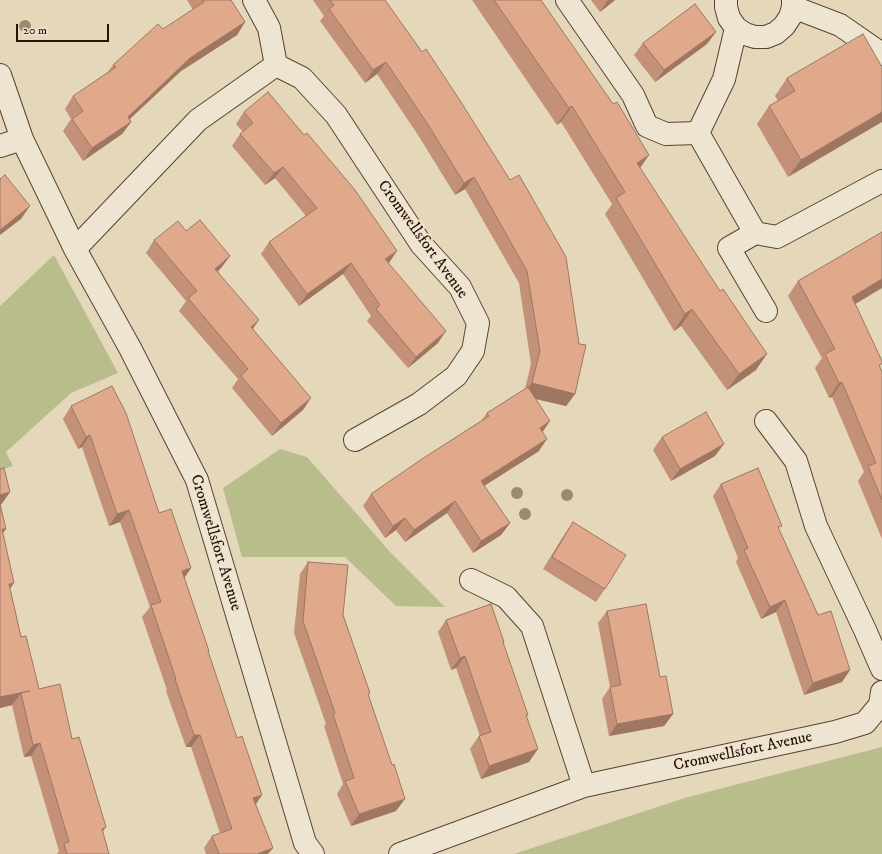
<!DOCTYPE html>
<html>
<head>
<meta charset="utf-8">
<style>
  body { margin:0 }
  #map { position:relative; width:882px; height:854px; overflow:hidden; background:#e4d7ba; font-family:"IM FELL DW Pica",serif }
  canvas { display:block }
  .scale { position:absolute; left:16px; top:24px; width:93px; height:18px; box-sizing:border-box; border:2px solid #2d0f04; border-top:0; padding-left:5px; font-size:12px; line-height:14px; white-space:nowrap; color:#2d0f04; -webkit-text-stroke:3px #ede5d2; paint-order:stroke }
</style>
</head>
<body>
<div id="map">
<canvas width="882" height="854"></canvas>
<div class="scale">20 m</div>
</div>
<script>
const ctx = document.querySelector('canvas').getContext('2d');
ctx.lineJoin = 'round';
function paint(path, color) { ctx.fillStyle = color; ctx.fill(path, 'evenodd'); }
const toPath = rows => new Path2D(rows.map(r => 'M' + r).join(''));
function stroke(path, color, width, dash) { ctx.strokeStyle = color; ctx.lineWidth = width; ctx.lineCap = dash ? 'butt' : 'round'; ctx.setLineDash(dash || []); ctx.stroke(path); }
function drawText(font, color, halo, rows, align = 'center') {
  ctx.font = font + ' "IM FELL DW Pica",serif'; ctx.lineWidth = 4; ctx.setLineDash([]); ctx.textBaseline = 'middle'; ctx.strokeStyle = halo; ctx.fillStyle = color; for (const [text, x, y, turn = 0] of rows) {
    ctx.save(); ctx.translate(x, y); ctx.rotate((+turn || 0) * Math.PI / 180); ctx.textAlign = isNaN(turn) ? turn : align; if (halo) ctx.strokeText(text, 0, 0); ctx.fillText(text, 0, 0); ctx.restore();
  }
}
paint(toPath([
  [54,255,118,373,71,393,6,452,13,466,0,470,0,306],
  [280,449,307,457,391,553,445,607,396,606,345,557,242,557,223,488],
  [882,747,882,854,514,854,688,797]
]), '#b9bd8c');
const minor = toPath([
  [254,0,269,28,276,65,302,78,336,115,421,244,460,287,478,323,473,351,456,376,419,404,355,440],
  [567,0,633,95,647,126,666,134,698,133,755,233,777,237,882,181],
  [726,0,726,7,729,18,736,28,745,34,755,37,766,37,776,33,784,26,790,17,793,7,793,0],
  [793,7,840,25,882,54],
  [0,75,22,139,75,249,130,348,197,480,305,843,313,854],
  [698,133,724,79,736,28],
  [0,146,22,139],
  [755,233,729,248,766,311],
  [75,249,198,120,276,65],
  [766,421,796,461,816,526,865,630,882,669],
  [471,580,506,597,532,626,584,786],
  [400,854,584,786,835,732,865,723,880,705,882,692]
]);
stroke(minor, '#5b4132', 24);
stroke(minor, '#ede5d2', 22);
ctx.fillStyle = '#9a8b70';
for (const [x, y] of [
  [25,26],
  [517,493],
  [567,495],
  [525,514]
]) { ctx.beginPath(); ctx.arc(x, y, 6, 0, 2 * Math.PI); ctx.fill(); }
paint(toPath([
  [187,0,231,0,245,22,237,35,181,71,130,119,131,122,122,134,83,161,63,131,71,119,65,109,73,96,107,73,113,65,163,29,193,10],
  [313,0,385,0,510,180,575,394,566,406,536,399,543,432,539,451,484,486,510,523,501,535,473,553,447,513,405,542,396,530,385,538,363,506,371,494,481,421,487,413,525,389,531,364,519,283,465,189,455,195,418,135,377,74,365,83,320,21,324,16],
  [472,0,541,0,640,168,756,370,727,390,681,326,674,331,605,214,612,204,561,122,557,125],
  [591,0,615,0,600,12],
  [643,43,707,44,655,82,634,55],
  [882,67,788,177,757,124,769,106,778,101,775,96,787,78],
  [244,112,388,263,438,343,408,368,367,321,371,316,343,274,299,306,261,254,269,242,306,216,275,178,265,185,232,146,240,134,243,132,236,124],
  [186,231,230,256,221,268,218,271,303,410,272,436,232,388,238,379,179,311,186,301,146,253,154,240],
  [798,281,855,304,882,372,882,539,858,481,864,472,832,397,829,398,815,368,822,358,788,296],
  [71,406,159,513,191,568,184,578,209,651,208,652,256,804,268,854,206,854,204,848,212,836,220,833,191,747,186,747,166,691,167,690,142,617,150,607,120,522,109,526,82,447,78,449,63,419],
  [662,437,715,456,671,481,653,450],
  [0,469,10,492,0,505,3,533,10,589,21,637,39,689,72,739,103,832,109,854,57,854,59,851,31,756,24,757,12,705,0,708],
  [721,484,779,530,818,615,850,670,842,682,804,695,776,612,761,619,736,562,738,558,713,496],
  [573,522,605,589,596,602,543,569,564,535],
  [308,562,343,615,370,693,368,696,396,811,351,826,337,794,343,784,324,726,326,724,294,633,300,574],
  [607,611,660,677,673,714,664,726,609,736,602,699,610,687,598,623],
  [446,620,504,642,503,643,526,717,529,762,481,779,470,749,479,736,480,736,456,668,451,670,438,632]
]), '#c29178');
paint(toPath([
  [608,0,615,0,600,12],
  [245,22,237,35,181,71,119,129,128,117,190,58],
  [716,32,707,44,655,82,664,70],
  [386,62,377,74,365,83,373,70],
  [572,106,561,122,557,125,569,108],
  [882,112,882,122,788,177,801,160],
  [131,122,122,134,83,161,92,148],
  [649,155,638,171,637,163],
  [283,167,275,178,265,185,274,173],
  [474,177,465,189,455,195,464,183],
  [30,206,21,219,0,235,0,230],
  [397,251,389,263,385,259],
  [230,256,221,268,207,281,215,269],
  [351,263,343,274,299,306,307,294],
  [882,279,882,288,842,312,852,297],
  [692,309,681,326,674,331,685,314],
  [259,320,250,333,251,327],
  [446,331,438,343,408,368,416,357],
  [767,354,756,370,727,390,739,374],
  [842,382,832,397,829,398,839,383],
  [532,383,575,394,566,406,523,396],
  [311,398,303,410,272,436,281,423],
  [550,421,542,433,540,428],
  [90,435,82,447,78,449,86,437],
  [547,439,539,451,473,493,481,481],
  [724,444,715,456,671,481,680,469],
  [10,492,1,505,0,505,0,495],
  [455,501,447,513,405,542,414,530],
  [129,510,120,522,109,526,117,514],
  [405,518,396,530,385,538,393,526],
  [510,523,501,535,473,553,481,541],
  [2,529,6,529,0,537],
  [191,568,183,580,182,571],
  [14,583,5,596,9,584],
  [785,600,776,612,761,619,770,607],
  [465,656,456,668,451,670,460,658],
  [850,670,842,682,804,695,813,683],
  [30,691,21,693,12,705,0,708,0,697],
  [673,714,664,726,609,736,617,724],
  [194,735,200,735,191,747,186,747],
  [40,743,31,756,24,757,33,745],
  [538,749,529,762,481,779,489,766],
  [262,795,254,807,253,798],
  [405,799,396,811,351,826,359,814],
  [106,827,97,840,102,829],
  [273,848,268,854,257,854]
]), '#9e7662');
const building = toPath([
  [203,0,231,0,245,22,190,58,128,117,131,122,92,148,72,119,83,111,73,96,116,67,113,65,158,24,163,29,204,2,203,0],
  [330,0,385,0,422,52,426,49,459,99,510,180,519,175,566,257,579,344,586,345,575,394,532,383,540,351,527,271,474,177,464,183,427,123,386,62,373,70,329,9,334,5,330,0],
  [494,0,541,0,613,104,617,102,649,155,637,163,720,291,723,289,767,354,739,374,692,309,685,314,616,198,625,192,572,106,569,108,494,0],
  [695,4,716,32,664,70,643,43,695,4],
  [863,34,882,67,882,112,801,160,769,106,795,91,787,78,863,34],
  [268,92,304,135,307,133,355,190,397,251,385,259,446,331,416,357,376,309,380,305,351,263,307,294,269,242,317,208,283,167,274,173,240,134,253,123,244,112,268,92],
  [5,175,30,206,0,230,0,179,5,175],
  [200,220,230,256,215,269,259,320,251,327,311,398,281,423,241,376,248,369,188,298,197,291,154,240,178,221,186,231,200,220],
  [882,232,882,279,852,297,882,361,882,364,879,365,882,372,882,500,868,466,876,463,842,382,839,383,825,354,835,349,798,281,882,232],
  [112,386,126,413,159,513,171,509,191,568,182,571,209,651,208,651,237,738,242,736,262,795,253,798,273,848,257,854,219,854,212,836,232,829,200,735,194,735,175,679,176,679,151,605,161,602,129,510,117,514,90,435,86,437,71,406,112,386],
  [528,387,550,421,540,428,547,439,481,481,510,523,481,541,455,501,414,530,405,518,393,526,371,494,422,459,489,416,487,413,528,387],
  [706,412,724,444,680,469,662,437,706,412],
  [4,468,10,492,0,495,0,469,4,468],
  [758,468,782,526,778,527,818,615,831,611,850,670,813,683,785,600,770,607,744,550,748,548,721,484,758,468],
  [0,504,6,529,2,529,14,583,9,584,21,637,26,636,39,689,60,684,72,739,79,737,106,827,102,829,109,854,67,854,64,843,69,842,40,743,33,745,21,693,30,691,0,697,0,504],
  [573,522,626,555,605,589,552,557,573,522],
  [308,562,348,565,343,615,370,693,368,694,392,765,394,764,405,799,359,814,345,781,354,778,333,714,335,713,303,621,308,562],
  [491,604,504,642,503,642,528,715,526,715,538,749,489,766,479,736,491,732,465,656,460,658,446,620,491,604],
  [646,604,660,677,666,676,673,714,617,724,610,687,621,685,607,611,646,604]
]);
paint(building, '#e1a98c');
stroke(building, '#9e7662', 1);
drawText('16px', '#2d0f04', '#ede5d2', [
  ["Cromwellsfort Avenue",422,240,54],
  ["Cromwellsfort Avenue",215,543,73],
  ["Cromwellsfort Avenue",743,752,-12]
]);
</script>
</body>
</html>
